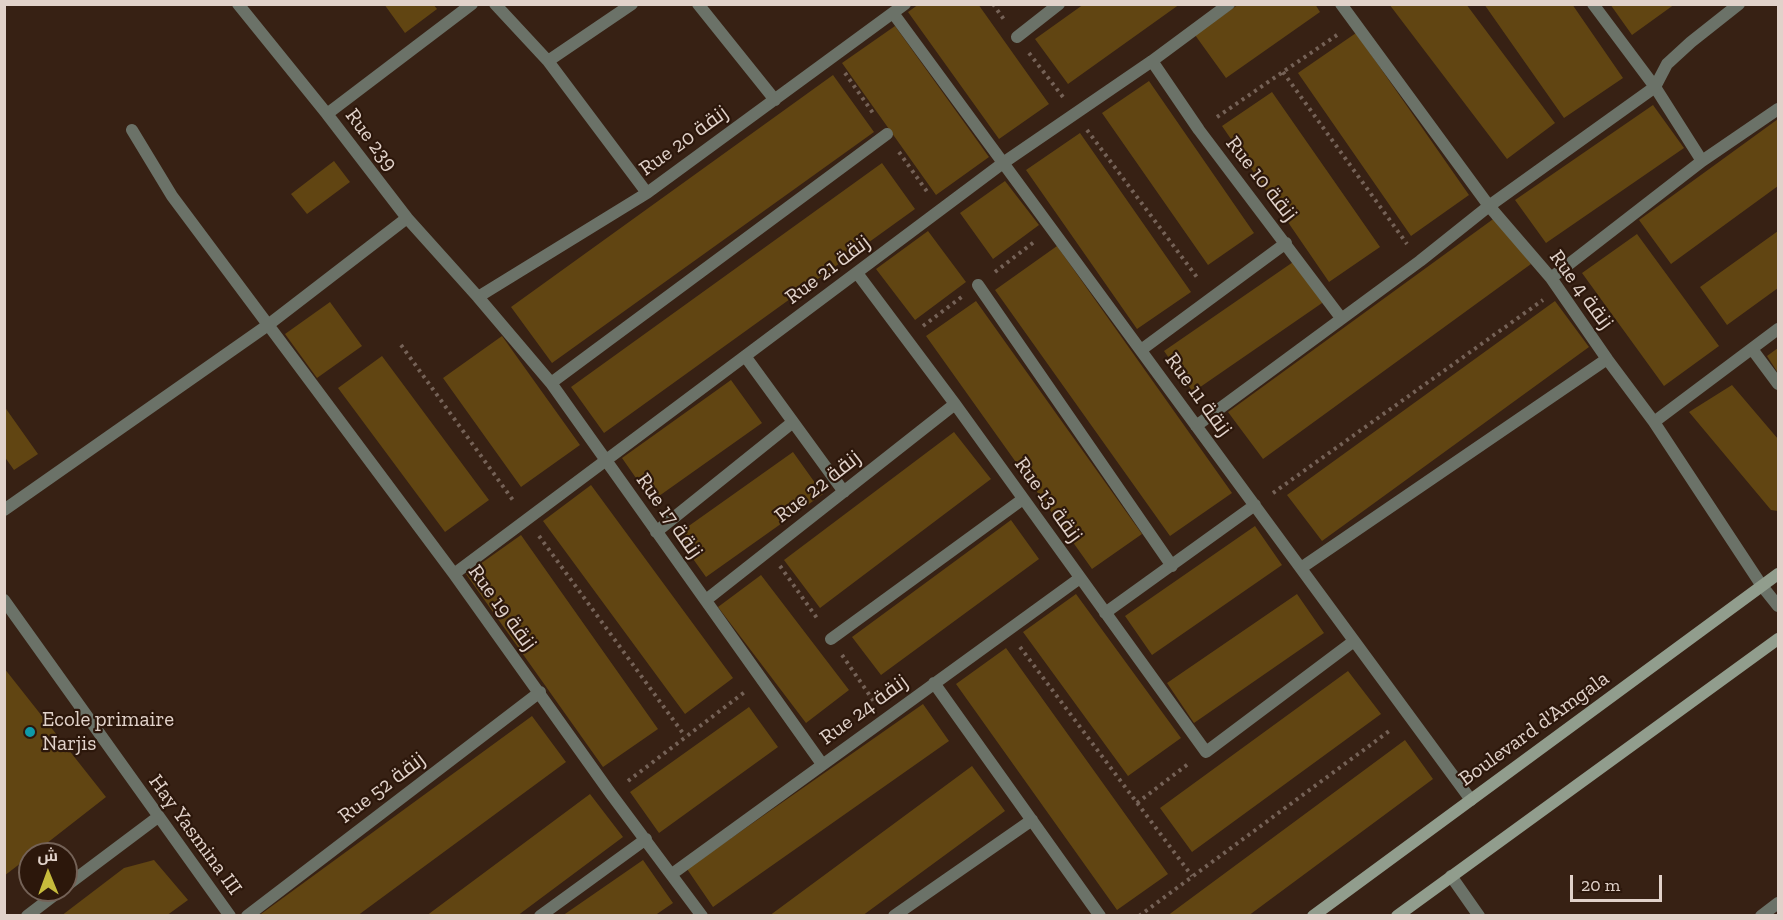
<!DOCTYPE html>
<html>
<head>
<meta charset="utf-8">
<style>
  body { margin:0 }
  #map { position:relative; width:1783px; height:920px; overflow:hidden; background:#372114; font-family:"Zilla Slab",Cairo,serif }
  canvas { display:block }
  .frame { position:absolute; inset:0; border:6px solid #e1d2ca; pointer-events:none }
  .north { position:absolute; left:18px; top:842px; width:60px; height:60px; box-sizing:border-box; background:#2c170b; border:2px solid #746257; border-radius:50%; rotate:359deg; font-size:16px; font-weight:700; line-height:24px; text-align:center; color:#e1d2ca }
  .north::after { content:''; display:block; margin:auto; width:21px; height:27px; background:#c7bb3c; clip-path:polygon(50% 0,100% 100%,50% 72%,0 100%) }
  .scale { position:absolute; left:1570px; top:875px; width:92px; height:27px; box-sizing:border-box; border:3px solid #e1d2ca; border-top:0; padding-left:8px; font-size:18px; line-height:21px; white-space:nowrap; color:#e1d2ca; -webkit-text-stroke:4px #2c170b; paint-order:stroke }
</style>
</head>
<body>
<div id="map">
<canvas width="1783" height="920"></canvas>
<div class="frame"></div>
<div class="north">ش</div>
<div class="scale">20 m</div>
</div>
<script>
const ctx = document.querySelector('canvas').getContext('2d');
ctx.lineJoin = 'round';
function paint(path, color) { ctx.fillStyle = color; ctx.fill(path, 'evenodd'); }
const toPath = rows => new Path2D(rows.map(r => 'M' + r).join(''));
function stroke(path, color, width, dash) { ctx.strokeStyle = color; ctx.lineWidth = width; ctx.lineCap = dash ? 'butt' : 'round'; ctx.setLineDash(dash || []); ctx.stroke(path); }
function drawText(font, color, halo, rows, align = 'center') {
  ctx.font = font + ' "Zilla Slab",Cairo,serif'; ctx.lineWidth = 4.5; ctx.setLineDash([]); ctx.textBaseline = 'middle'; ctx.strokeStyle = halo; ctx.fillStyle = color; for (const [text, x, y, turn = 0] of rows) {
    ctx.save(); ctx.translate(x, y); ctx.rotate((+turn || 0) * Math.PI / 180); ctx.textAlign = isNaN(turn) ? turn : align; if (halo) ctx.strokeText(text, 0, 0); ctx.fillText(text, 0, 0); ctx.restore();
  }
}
paint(toPath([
  [384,4,433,4,437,9,405,33],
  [919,4,978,4,1049,104,999,139,908,12],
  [1084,4,1180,4,1068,84,1035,39],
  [1239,4,1315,4,1320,12,1226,78,1195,35],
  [1389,4,1466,4,1555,123,1507,159],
  [1484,4,1572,4,1623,78,1564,118],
  [1610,4,1675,4,1632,35],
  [895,26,989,157,936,195,842,63],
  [1356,33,1469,195,1411,236,1298,73],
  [833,75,874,132,552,363,511,307],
  [1149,81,1254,233,1208,265,1102,113],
  [1272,92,1380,247,1329,282,1222,126],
  [1653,105,1684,148,1546,243,1515,200],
  [1778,119,1778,186,1671,264,1639,220],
  [1080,133,1191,292,1137,329,1026,170],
  [334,161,350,182,307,214,291,194],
  [882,163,915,209,604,433,571,387],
  [1005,181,1039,225,993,259,960,213],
  [1496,217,1531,264,1263,459,1228,412],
  [928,231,966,282,915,320,876,269],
  [1778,231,1778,288,1727,325,1700,287],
  [1637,234,1719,346,1664,386,1582,273],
  [1057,246,1232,493,1170,536,995,290],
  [1296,260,1325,301,1193,392,1164,351],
  [976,301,1142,534,1092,569,926,336],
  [1555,301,1589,347,1322,541,1287,495],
  [330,302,362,346,317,378,285,334],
  [502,336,580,445,521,487,443,378],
  [1778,348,1778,373,1767,356],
  [382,356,489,500,445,532,338,388],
  [731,380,762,423,652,501,622,458],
  [1732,385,1778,439,1778,511,1771,510,1689,412],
  [4,406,38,454,14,470,4,456],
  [954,432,991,479,820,608,784,560],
  [793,452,823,494,706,577,676,535],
  [591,485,733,678,685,714,543,521],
  [1011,520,1039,559,881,675,852,637],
  [1255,526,1282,565,1152,655,1125,616],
  [521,535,658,729,603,767,466,574],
  [761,575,849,690,806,723,718,607],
  [1076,594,1181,738,1128,776,1023,632],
  [1297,594,1324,633,1194,723,1167,683],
  [1006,648,1168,874,1117,910,956,684],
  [4,668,106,797,33,854,30,854,30,856,4,876],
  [1348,671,1381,714,1192,852,1160,808],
  [923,704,949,741,713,907,687,869],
  [749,707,778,747,659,833,630,792],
  [532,716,566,762,357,916,263,916,261,914],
  [1405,740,1433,779,1248,916,1167,916],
  [972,766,1005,811,862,916,769,916],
  [590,794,623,837,517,916,426,916],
  [154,860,188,900,166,916,61,916,124,868],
  [643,860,673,903,654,916,562,916]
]), '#614512');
stroke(toPath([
  [993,4,1005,21],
  [1029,53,1063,97],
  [1283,72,1407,244],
  [845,73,875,116],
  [1217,117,1337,35],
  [1087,130,1199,280],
  [899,152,928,193],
  [995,272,1034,242],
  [923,326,963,296],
  [401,345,515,503],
  [1273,493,1543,300],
  [539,536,685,736],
  [780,566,819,621],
  [1020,647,1192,876],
  [842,655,875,703],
  [628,781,746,691],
  [1137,803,1188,764],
  [1139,916,1392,729]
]), '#756257', 4, [3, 4.5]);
stroke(toPath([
  [238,4,327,114,407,218,478,297,551,383,822,764],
  [495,4,548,61,647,193],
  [698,4,775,100],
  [1341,4,1489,206,1551,278,1607,359,1654,422,1762,586,1778,606],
  [1593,4,1655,87,1702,161],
  [893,13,1471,800],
  [1017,37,1059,4],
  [548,61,632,4],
  [1152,61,1199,130,1341,318],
  [327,114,472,4],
  [132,130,172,196,454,574,611,794,702,916],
  [857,273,955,404,1206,752,1354,641],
  [1551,278,1702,161,1778,109],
  [978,285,1172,566],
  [478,297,647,193,905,4],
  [1752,349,1778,384],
  [1141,350,1286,243],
  [745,356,844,492],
  [551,383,887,134],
  [1654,422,1778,329],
  [1196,426,1420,261,1489,206,1655,87,1667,64,1691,42,1739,4],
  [4,510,268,325,407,218],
  [656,532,793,422],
  [1301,568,1607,359],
  [454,574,1003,163,1152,61,1229,4],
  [4,600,230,916],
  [706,600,955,404],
  [1105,613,1255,505],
  [831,639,1023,499],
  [934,683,1100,916],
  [672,874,1080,578],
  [1451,876,1479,916],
  [66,886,158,817],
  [27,916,61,890],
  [247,916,540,692],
  [540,916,646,839],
  [894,916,1032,820],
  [1761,916,1778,903]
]), '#6b7268', 12);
stroke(toPath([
  [1313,916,1778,574],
  [1397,916,1778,639]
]), '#919d8d', 12);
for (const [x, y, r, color] of [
  [30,732,6,"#0f9aa8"]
]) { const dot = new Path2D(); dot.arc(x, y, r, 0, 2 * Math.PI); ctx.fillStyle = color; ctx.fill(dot); stroke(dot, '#2c170b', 2); }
drawText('21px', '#e1d2ca', '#2c170b', [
  ["Rue 239",371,140,53],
  ["Rue 20 زنقة",684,141,-36],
  ["Rue 10 زنقة",1261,179,52],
  ["Rue 21 زنقة",828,270,-37],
  ["Rue 4 زنقة",1581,290,54],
  ["Rue 11 زنقة",1198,395,54],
  ["Rue 22 زنقة",818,487,-38],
  ["Rue 13 زنقة",1048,500,54],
  ["Rue 17 زنقة",669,516,55],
  ["Rue 19 زنقة",502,608,54],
  ["Rue 24 زنقة",864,710,-36],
  ["Boulevard d'Amgala",1534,729,-36],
  ["Rue 52 زنقة",382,788,-37],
  ["Hay Yasmina III",195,835,54]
]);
drawText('21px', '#e1d2ca', '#2c170b', [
  ["Ecole primaire",42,720],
  ["Narjis",42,744]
], 'left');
</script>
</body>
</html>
